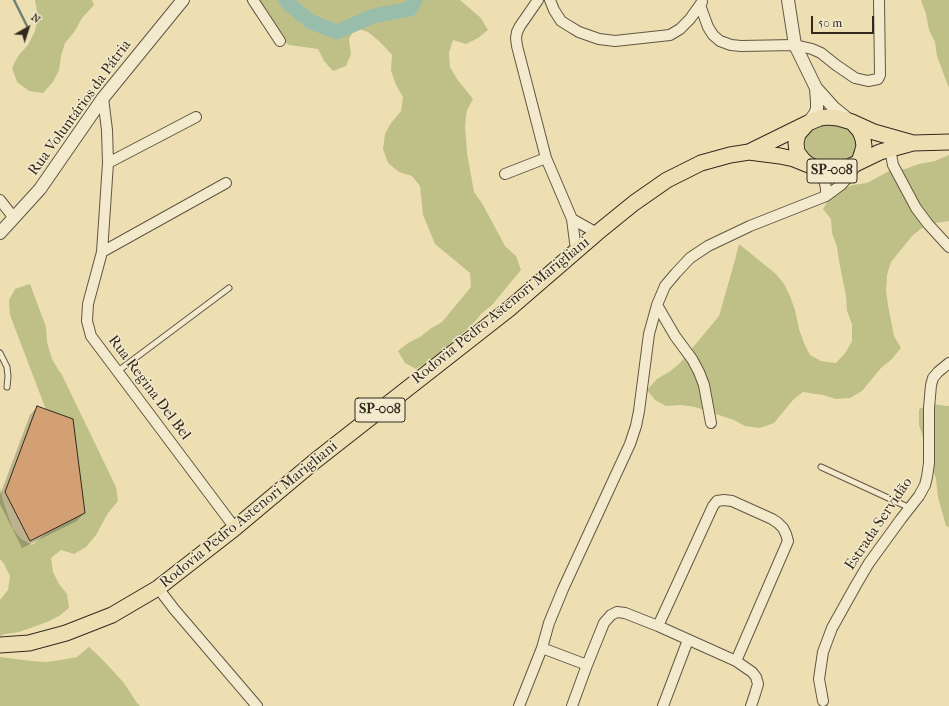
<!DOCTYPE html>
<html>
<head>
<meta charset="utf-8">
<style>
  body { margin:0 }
  #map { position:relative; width:949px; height:706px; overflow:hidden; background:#eddfb2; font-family:"IM FELL French Canon",serif }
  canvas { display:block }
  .north { position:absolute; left:8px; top:8px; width:40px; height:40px; -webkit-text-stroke:3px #f3eacd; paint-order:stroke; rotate:39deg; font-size:11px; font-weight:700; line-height:16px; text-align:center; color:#33291f }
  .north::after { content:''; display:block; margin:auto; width:14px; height:18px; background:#33291f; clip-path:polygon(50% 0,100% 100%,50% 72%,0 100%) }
  .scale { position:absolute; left:811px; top:16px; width:63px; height:18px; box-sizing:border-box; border:2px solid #33291f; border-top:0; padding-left:5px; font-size:12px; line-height:14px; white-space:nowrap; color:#33291f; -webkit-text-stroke:3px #f3eacd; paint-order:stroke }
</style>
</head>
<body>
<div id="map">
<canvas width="949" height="706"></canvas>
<div class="north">N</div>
<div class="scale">50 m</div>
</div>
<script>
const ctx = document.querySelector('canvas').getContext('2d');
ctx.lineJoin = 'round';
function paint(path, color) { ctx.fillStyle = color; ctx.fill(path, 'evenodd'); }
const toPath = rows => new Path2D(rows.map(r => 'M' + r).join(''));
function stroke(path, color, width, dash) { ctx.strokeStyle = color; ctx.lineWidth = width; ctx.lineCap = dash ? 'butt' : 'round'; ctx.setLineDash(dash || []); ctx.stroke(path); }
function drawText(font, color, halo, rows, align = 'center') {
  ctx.font = font + ' "IM FELL French Canon",serif'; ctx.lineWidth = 3; ctx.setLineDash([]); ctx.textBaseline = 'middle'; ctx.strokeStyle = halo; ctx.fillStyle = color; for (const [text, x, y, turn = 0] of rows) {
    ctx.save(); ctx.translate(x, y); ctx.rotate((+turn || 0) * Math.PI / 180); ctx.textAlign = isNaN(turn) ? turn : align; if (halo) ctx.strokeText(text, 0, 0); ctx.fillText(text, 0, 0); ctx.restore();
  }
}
paint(toPath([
  [35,0,92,0,94,5,82,18,75,31,65,43,61,56,59,70,53,82,43,93,29,91,17,82,12,68,18,56,28,45,35,31,38,17],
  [246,0,460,0,481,18,488,30,478,38,466,44,453,40,449,53,450,67,457,79,473,99,467,110,465,125,467,153,474,192,483,205,505,246,516,256,521,270,492,305,482,313,471,326,451,343,442,354,416,369,405,363,398,351,408,343,420,337,430,329,442,322,471,287,470,273,435,244,423,215,420,186,412,176,399,172,388,163,383,149,385,134,391,123,401,111,403,97,396,85,391,71,392,55,380,42,368,32,355,28,349,39,351,54,346,66,333,71,324,61,318,49,289,45,262,23,254,13],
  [921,0,949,0,949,87,947,83,937,56,935,42,929,30,926,14],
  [839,119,856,134,857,152,846,166,815,164,806,152,805,143,806,135,810,128],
  [949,155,949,221,935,223,922,228,912,236,891,262,887,275,886,291,888,305,894,336,901,348,891,360,881,368,862,391,850,398,836,399,823,395,803,392,793,400,774,423,760,428,745,426,734,420,695,407,681,405,666,406,655,400,647,390,657,379,669,372,679,364,719,316,735,260,739,244,776,274,784,284,790,296,795,310,799,329,804,343,810,355,821,361,836,363,846,352,852,341,852,324,847,311,846,296,839,261,837,247,832,233,831,219,823,209,829,198,839,190,853,185,867,183,891,170,905,169,919,164,935,161],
  [30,284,46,327,47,342,52,359,59,371,61,373,116,487,118,501,108,513,96,535,86,547,74,554,61,550,51,558,53,572,59,584,67,594,69,608,59,616,47,622,19,632,5,634,0,636,0,600,8,590,10,576,4,564,0,559,0,487,3,501,13,529,21,539,32,545,54,527,51,423,10,315,9,300,15,289],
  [933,404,947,406,949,406,949,527,946,526,938,497,936,479,919,425,919,409],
  [89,647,100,657,114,672,124,683,137,703,140,706,0,706,0,657,31,661,47,662,61,660,77,657]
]), '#bec088');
paint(toPath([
  [37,407,84,513,77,521,22,548,0,504,0,495,30,415]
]), '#0003');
stroke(toPath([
  [14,0,27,26]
]), '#708273', 2.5);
stroke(toPath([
  [286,0,290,5,311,22,337,32,373,16,410,9,415,0]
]), '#99bdab', 15);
const building = toPath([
  [37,406,73,419,85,513,30,541,5,492,37,406]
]);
paint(building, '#d2a073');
stroke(building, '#33291f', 1);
const service = toPath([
  [0,353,7,367,8,376,7,387],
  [118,371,229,288],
  [821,467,910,508]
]);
const minor = toPath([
  [253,0,280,41],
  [538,0,520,26,517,32,516,38,517,46,546,158,572,219,576,250],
  [550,0,554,10,561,21,569,26,579,32,599,39,615,41,670,35,680,29,690,19,702,2],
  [700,5,708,27,713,35,720,41,731,45,741,46,795,45,812,49,821,53,836,65,855,78,868,81,878,79,880,75,879,0],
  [103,98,107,130,108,163,102,252,88,304,87,321,91,336,235,528],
  [890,149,893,165,916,208,928,224,949,247],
  [108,163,196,117],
  [813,168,821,176,825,183,826,189,826,196],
  [505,174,546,158],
  [0,200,14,218],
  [572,219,597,233],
  [102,252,226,183],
  [657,305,675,336,692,359,699,372,704,385,711,423],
  [158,588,174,609,257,706],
  [658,626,713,506,717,501,724,500,732,501,772,519,778,523,783,528,786,534,788,541,736,661],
  [542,648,587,665],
  [823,701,819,679,823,652,832,628,856,585,869,563,901,519,919,496,925,485,927,477,929,463,929,408,931,385,933,378,938,372,949,363],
  [519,706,542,648,549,623,563,589,630,444,636,426,639,411,649,334,657,305,665,286,676,273,690,258,708,246,750,226,826,196,841,185,849,176,857,164],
  [572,706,587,665,604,623,611,615,617,612,625,613,658,626,736,661,752,672,756,677,758,684,755,694,751,706],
  [663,706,688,640]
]);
const tertiary = toPath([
  [788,0,795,45,816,88,834,108,850,121],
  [808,123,815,114,817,109,817,102,816,88],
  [0,233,40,189,103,98,178,6,183,0]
]);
const primary = toPath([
  [852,122,860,131,863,139,864,146,862,153,859,162],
  [806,125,798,134,796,143,797,152,803,160,809,165],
  [749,152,780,156,794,159,824,171,832,171,849,167,880,152,913,143,949,142],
  [0,645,29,643,66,633,112,615,158,588,235,528,315,461,509,309,597,233,634,203,667,180,701,163,730,155,749,152,808,123,820,118,827,117,838,118,852,122,874,132,913,143]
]);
stroke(service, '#625644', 7);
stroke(minor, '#625644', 12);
stroke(tertiary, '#625644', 14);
stroke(primary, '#33291f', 17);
stroke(service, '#f3eacd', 5);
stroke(minor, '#f3eacd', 10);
stroke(tertiary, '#f3eacd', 12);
stroke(primary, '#eddfb2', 15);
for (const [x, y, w] of [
  [832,171,50],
  [380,410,50]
]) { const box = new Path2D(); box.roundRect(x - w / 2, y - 12, w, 24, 3); ctx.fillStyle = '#f3eacd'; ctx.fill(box); stroke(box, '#33291f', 1); }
drawText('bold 14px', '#33291f', null, [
  ["SP-008",832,171],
  ["SP-008",380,410]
]);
drawText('15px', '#33291f', '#f3eacd', [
  ["Rua Voluntários da Pátria",80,108,-54],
  ["Rodovia Pedro Astenori Marigliani",501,311,-39],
  ["Rua Regina Del Bel",149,388,53],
  ["Rodovia Pedro Astenori Marigliani",249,515,-39],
  ["Estrada Servidão",879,524,-56]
]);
</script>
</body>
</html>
